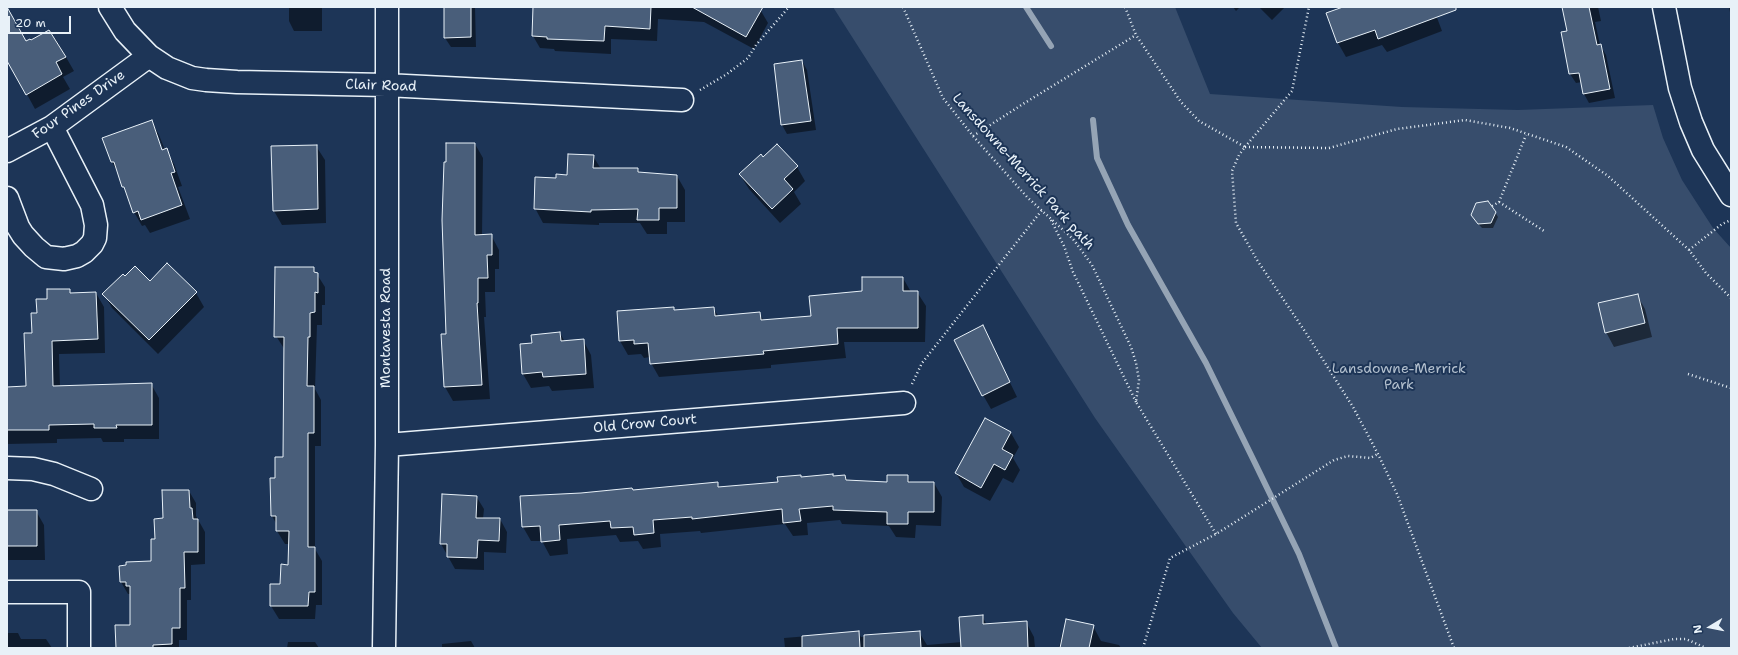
<!DOCTYPE html>
<html>
<head>
<meta charset="utf-8">
<style>
  body { margin:0 }
  #map { position:relative; width:1738px; height:655px; overflow:hidden; background:#1d3557; font-family:"Shantell Sans",sans-serif }
  canvas { display:block }
  .frame { position:absolute; inset:0; border:8px solid #e8f1f8; pointer-events:none }
  .north { position:absolute; left:1690px; top:607px; width:40px; height:40px; -webkit-text-stroke:3px #1d3557; paint-order:stroke; rotate:260deg; font-size:11px; font-weight:700; line-height:16px; text-align:center; color:#e8f1f8 }
  .north::after { content:''; display:block; margin:auto; width:14px; height:18px; background:#e8f1f8; clip-path:polygon(50% 0,100% 100%,50% 72%,0 100%) }
  .scale { position:absolute; left:8px; top:16px; width:63px; height:18px; box-sizing:border-box; border:2px solid #e8f1f8; border-top:0; padding-left:5px; font-size:12px; line-height:14px; white-space:nowrap; color:#e8f1f8; -webkit-text-stroke:3px #1d3557; paint-order:stroke }
</style>
</head>
<body>
<div id="map">
<canvas width="1738" height="655"></canvas>
<div class="frame"></div>
<div class="north">N</div>
<div class="scale">20 m</div>
</div>
<script>
const ctx = document.querySelector('canvas').getContext('2d');
ctx.lineJoin = 'round';
function paint(path, color) { ctx.fillStyle = color; ctx.fill(path, 'evenodd'); }
const toPath = rows => new Path2D(rows.map(r => 'M' + r).join(''));
function stroke(path, color, width, dash) { ctx.strokeStyle = color; ctx.lineWidth = width; ctx.lineCap = dash ? 'butt' : 'round'; ctx.setLineDash(dash || []); ctx.stroke(path); }
function drawText(font, color, halo, rows, align = 'center') {
  ctx.font = font + ' "Shantell Sans",sans-serif'; ctx.lineWidth = 4; ctx.setLineDash([]); ctx.textBaseline = 'middle'; ctx.strokeStyle = halo; ctx.fillStyle = color; for (const [text, x, y, turn = 0] of rows) {
    ctx.save(); ctx.translate(x, y); ctx.rotate((+turn || 0) * Math.PI / 180); ctx.textAlign = isNaN(turn) ? turn : align; if (halo) ctx.strokeText(text, 0, 0); ctx.fillText(text, 0, 0); ctx.restore();
  }
}
paint(toPath([
  [833,7,1175,7,1210,94,1402,107,1518,110,1653,105,1663,138,1682,180,1713,228,1731,248,1731,648,1262,648,1233,613,1095,418]
]), '#374d6c');
paint(toPath([
  [289,7,322,7,322,31,294,31,289,21],
  [445,7,475,7,476,47,451,47,445,38],
  [534,7,763,7,761,11,768,23,754,49,704,22,658,19,657,41,611,39,611,54,555,51,554,49,540,48,533,36],
  [1233,7,1240,7,1236,11],
  [1259,7,1285,7,1272,20],
  [1346,7,1433,7,1442,31,1387,52,1382,45,1346,57,1338,43,1327,13],
  [1563,7,1598,7,1601,21,1595,22,1600,45,1606,55,1615,98,1589,103,1584,94,1582,82,1576,83,1570,74,1568,32],
  [1729,7,1731,7,1731,17],
  [7,21,26,42,55,38,74,71,63,77,70,89,35,109,7,58],
  [802,61,807,70,816,130,787,134,782,125,777,90,779,90],
  [151,121,159,135,165,150,166,150,174,164,182,186,178,187,190,219,150,233,145,225,142,226,134,212,119,175,112,162,104,138],
  [156,135,158,135,165,154,163,155],
  [475,144,483,158,482,236,491,235,499,250,499,269,495,269,495,292,485,292,486,317,484,317,490,399,453,401,445,387,447,335],
  [316,146,325,160,326,223,282,225,274,211],
  [593,156,601,169,638,169,640,173,677,176,685,190,685,222,667,222,667,234,647,234,640,223,599,223,599,225,543,223,535,208,557,179,568,176],
  [763,158,797,167,805,181,794,192,801,204,780,223,749,189,740,175],
  [1495,212,1498,217,1493,228,1482,228,1474,219],
  [313,268,325,287,325,305,322,305,322,325,317,325,315,389,321,400,321,446,315,446,315,549,322,561,322,605,316,605,315,619,279,619,271,606,289,566,290,544,285,544,277,531,277,525,272,516,276,479,284,458,285,350,276,336],
  [125,277,196,293,204,307,158,354,112,308,104,294],
  [903,278,911,292,917,292,926,306,925,342,844,342,846,358,771,365,771,368,659,377,651,363,650,357,644,358,641,354,628,355,620,341,673,308,675,311,713,308,719,317,759,313,764,321,812,316,863,291],
  [69,290,71,294,96,293,104,307,105,353,59,354,60,387,151,384,159,398,159,439,124,439,124,442,103,442,101,438,57,439,57,443,7,444,7,388,27,387,38,314,48,300],
  [1637,295,1645,309,1652,337,1614,347,1606,332],
  [983,327,1017,397,991,409,983,395],
  [560,333,565,342,583,340,591,355,594,388,552,391,549,386,531,388,523,374,533,343],
  [985,419,1011,433,1019,447,1013,458,1020,470,1013,483,1003,478,990,501,964,487,956,473],
  [833,475,834,477,845,476,848,481,888,483,907,476,911,483,934,483,942,497,941,526,916,525,915,538,896,537,889,526,842,524,840,520,807,523,808,535,793,536,785,524,701,533,700,531,660,534,661,547,643,549,638,541,620,542,616,535,567,539,568,554,550,556,542,541,531,541,523,527,521,497,633,491,717,483,720,488,779,483,801,476,802,478],
  [189,491,196,503,196,516,205,532,205,564,191,565,191,600,187,600,187,640,179,640,179,648,117,648,131,626,131,594,128,594,121,582,152,562,156,540,164,519],
  [476,496,484,509,483,519,500,519,507,532,506,553,484,552,484,570,455,569,441,544],
  [36,511,44,525,45,560,7,560,7,512],
  [982,616,987,625,1026,622,1034,637,1035,648,785,648,784,638,858,632,861,637,919,632,927,645,962,642],
  [1093,626,1101,641,1119,645,1121,648,1059,648,1062,634],
  [7,633,18,633,21,639,46,639,52,648,7,648],
  [471,641,475,648,442,648,442,644],
  [288,642,315,642,319,648,287,648]
]), '#0007');
stroke(toPath([
  [1026,7,1051,46],
  [1093,120,1097,158,1128,225,1206,363,1254,461,1299,554,1336,648]
]), '#95a4b5', 6);
const building = toPath([
  [7,7,26,41,30,39,31,40,49,30,66,57,56,62,62,74,26,95,7,61,7,7],
  [444,7,471,7,471,37,444,38,444,7],
  [533,7,651,7,650,29,605,26,604,41,547,39,547,37,532,36,533,7],
  [692,7,763,7,746,37,692,7],
  [1343,7,1456,7,1456,10,1378,39,1375,30,1337,43,1326,13,1343,7],
  [1562,7,1589,7,1597,45,1601,44,1610,89,1583,94,1579,73,1569,74,1561,32,1567,31,1562,7],
  [802,60,811,121,781,125,774,64,802,60],
  [152,120,162,150,167,148,175,172,171,173,182,205,141,220,138,211,133,213,124,187,122,187,114,162,111,162,102,138,152,120],
  [446,143,475,143,475,235,492,234,492,255,487,255,488,278,478,278,478,303,477,303,482,385,444,387,441,334,446,334,442,220,444,162,446,162,446,143],
  [777,144,798,166,784,179,793,189,772,209,739,174,761,154,763,157,777,144],
  [317,145,318,209,273,211,271,146,317,145],
  [568,154,594,155,593,168,638,168,638,172,677,175,677,208,659,208,659,220,637,220,638,209,591,210,591,212,534,209,535,177,556,178,556,174,567,175,568,154],
  [1488,201,1496,212,1491,223,1478,224,1471,215,1476,203,1488,201],
  [167,263,197,292,149,340,102,294,123,274,125,276,135,266,150,281,167,263],
  [275,267,314,267,314,272,318,273,318,293,315,292,315,312,310,313,310,337,308,337,307,386,314,386,314,433,308,433,308,547,315,547,315,592,309,592,308,606,270,606,270,584,280,584,281,564,288,565,289,531,276,531,276,516,271,516,270,478,275,478,275,457,283,457,284,337,274,337,275,267],
  [862,277,903,277,903,291,918,291,918,328,837,328,838,344,763,351,764,354,650,364,648,343,634,344,634,340,619,341,617,311,674,307,674,310,714,307,715,316,760,312,761,320,811,316,809,296,862,291,862,277],
  [47,289,70,289,70,293,96,292,98,339,52,341,53,386,152,383,152,425,116,425,117,428,94,428,94,424,49,425,49,430,7,430,7,387,26,386,24,333,32,333,31,313,37,313,36,299,47,299,47,289],
  [1638,294,1645,323,1605,333,1598,303,1638,294],
  [983,325,1010,382,982,396,954,340,983,325],
  [560,332,561,341,584,339,586,374,543,377,542,372,522,374,520,344,532,343,531,335,560,332],
  [985,418,1011,432,1002,449,1013,455,1005,470,994,464,981,488,955,473,985,418],
  [833,474,833,476,845,475,846,480,887,482,887,475,908,475,908,482,934,482,934,512,908,512,908,524,887,524,887,512,833,510,833,506,799,509,801,521,783,523,782,509,692,519,692,517,653,520,654,533,634,535,633,527,611,528,610,521,559,525,560,540,541,542,540,526,522,527,520,496,581,493,632,488,633,490,718,482,718,487,778,482,777,477,801,475,801,477,833,474],
  [162,490,189,490,190,508,192,508,193,519,198,519,198,552,184,552,185,588,180,588,180,628,172,628,172,644,153,645,153,648,116,648,115,625,130,625,130,586,126,586,126,582,120,582,119,566,126,565,126,562,151,561,151,539,155,539,154,519,163,518,162,490],
  [442,494,477,496,476,518,500,518,499,541,478,540,477,558,447,557,447,544,440,544,442,494],
  [7,510,37,510,37,546,7,546,7,510],
  [983,615,983,624,1027,621,1028,648,961,648,959,617,983,615],
  [1066,619,1094,625,1089,648,1060,648,1066,619],
  [859,631,860,648,802,648,802,636,859,631],
  [920,631,921,648,864,648,864,635,920,631]
]);
paint(building, '#495e7a');
stroke(building, '#e8f1f8', 1);
const street = toPath([
  [110,7,125,31,149,56,167,68,192,78,206,80,237,82,386,85,682,100],
  [1664,7,1680,88,1691,122,1703,150,1731,195],
  [7,151,52,127,149,56],
  [7,198,18,227,23,235,34,247,46,257,64,259,77,256,84,252,92,244,95,238,96,225,92,205,52,127],
  [387,445,904,403],
  [7,468,33,469,54,474,91,489],
  [7,592,79,592,79,648],
  [384,648,387,445,387,7]
]);
stroke(street, '#e8f1f8', 25);
stroke(toPath([
  [903,7,943,98,973,136,1027,197,1073,239,1092,265,1131,347,1136,363,1139,380,1136,402,1216,534],
  [1125,7,1136,35,1181,102,1199,121,1245,147,1239,155,1232,171,1236,223,1257,260,1306,333,1353,407,1378,454,1397,494,1454,648],
  [700,90,727,74,748,58,756,45,789,7],
  [973,136,1023,104,1136,35],
  [1245,147,1329,148,1397,129,1465,120,1510,128,1566,147,1608,176,1689,250,1706,273,1731,298],
  [1245,147,1292,91,1309,7],
  [1499,202,1544,231],
  [1492,206,1499,202,1526,135],
  [1051,220,1064,246,1073,272,1136,402],
  [1689,250,1722,224,1731,220],
  [1688,374,1731,388],
  [912,384,922,363,1042,210],
  [1143,648,1170,558,1216,534,1334,460,1348,456,1370,458,1378,454],
  [1629,648,1674,639,1686,639,1706,648]
]), '#e8f1f8', 2.5, [1, 3]);
stroke(street, '#1d3557', 22);
drawText('14px', '#e8f1f8', '#1d3557', [
  ["Clair Road",381,86,2],
  ["Four Pines Drive",79,105,-35],
  ["Lansdowne-Merrick Park path",1023,172,48],
  ["Montavesta Road",386,328,-90],
  ["Old Crow Court",645,424,-5]
]);
drawText('14px', '#b3c0ce', '#1d3557', [
  ["Lansdowne-Merrick",1399,369],
  ["Park",1399,385]
]);
</script>
</body>
</html>
